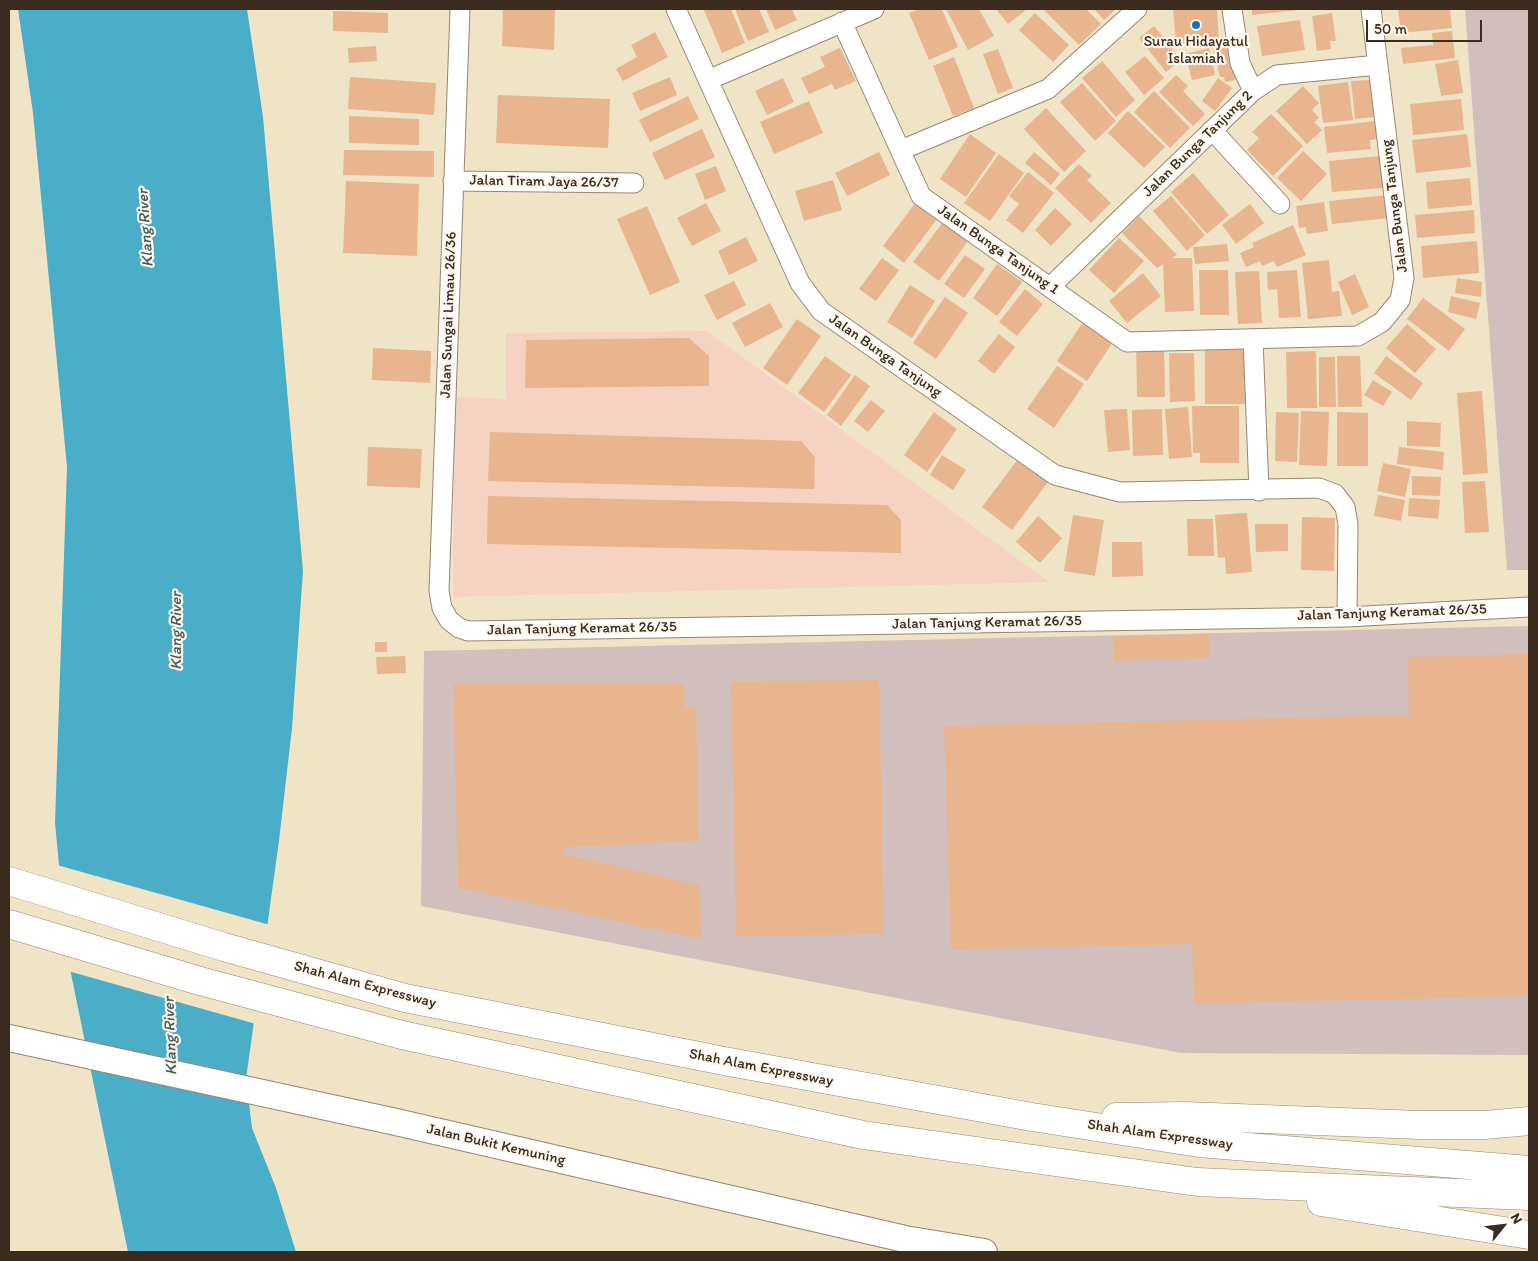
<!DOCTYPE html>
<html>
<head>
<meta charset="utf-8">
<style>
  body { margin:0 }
  #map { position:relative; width:1538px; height:1261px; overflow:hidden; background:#f0e4c7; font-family:Itim,sans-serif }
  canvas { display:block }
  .frame { position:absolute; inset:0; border:10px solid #3b2a1e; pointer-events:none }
  .north { position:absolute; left:1478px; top:1201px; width:50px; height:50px; -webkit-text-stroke:4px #fbf7ec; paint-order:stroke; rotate:61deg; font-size:14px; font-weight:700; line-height:20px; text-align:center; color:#3b2a1e }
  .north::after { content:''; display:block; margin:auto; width:18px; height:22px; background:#3b2a1e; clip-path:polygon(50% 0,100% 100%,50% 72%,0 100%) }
  .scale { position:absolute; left:1366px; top:20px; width:116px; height:22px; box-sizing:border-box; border:2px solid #3b2a1e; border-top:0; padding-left:6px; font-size:15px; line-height:18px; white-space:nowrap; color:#3b2a1e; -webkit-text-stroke:4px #fbf7ec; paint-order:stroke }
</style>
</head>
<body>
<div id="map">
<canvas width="1538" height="1261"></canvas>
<div class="frame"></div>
<div class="north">N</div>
<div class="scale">50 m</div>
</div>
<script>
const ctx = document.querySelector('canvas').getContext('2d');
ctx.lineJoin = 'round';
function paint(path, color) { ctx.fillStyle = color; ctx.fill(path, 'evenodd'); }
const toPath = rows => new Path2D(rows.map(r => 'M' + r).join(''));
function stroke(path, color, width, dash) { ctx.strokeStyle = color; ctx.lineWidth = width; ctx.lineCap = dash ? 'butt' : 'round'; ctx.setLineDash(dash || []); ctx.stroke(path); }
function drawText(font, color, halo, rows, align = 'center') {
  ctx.font = font + ' Itim,sans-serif'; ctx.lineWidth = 4.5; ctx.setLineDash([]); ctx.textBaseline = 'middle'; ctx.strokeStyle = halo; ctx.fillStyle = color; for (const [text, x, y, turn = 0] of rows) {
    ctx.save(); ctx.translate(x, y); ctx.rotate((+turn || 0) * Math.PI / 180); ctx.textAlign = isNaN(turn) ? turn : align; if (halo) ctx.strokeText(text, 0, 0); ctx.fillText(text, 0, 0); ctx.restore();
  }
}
paint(toPath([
  [707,331,1049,582,453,597,455,397,506,399,506,333]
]), '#f5d2c2');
paint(toPath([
  [1465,9,1529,9,1529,570,1507,570],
  [1529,626,1529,1055,1181,1053,421,906,424,651]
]), '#d1bfbd');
paint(toPath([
  [18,9,247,9,263,117,303,571,292,728,279,841,246,1079,252,1128,276,1188,296,1252,128,1252,68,959,55,823,67,467,33,113]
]), '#4aaec9');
paint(toPath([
  [57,865,270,925,256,1024,68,971]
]), '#f0e4c7');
paint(toPath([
  [503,9,555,9,554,50,502,46],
  [707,9,731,9,745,43,722,53,704,10],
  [735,9,759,9,769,32,748,41],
  [766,9,792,9,797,20,775,30],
  [920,9,942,9,958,47,929,60,909,13],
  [946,9,979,9,994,36,968,50],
  [996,9,1027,9,1008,24],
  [1043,9,1086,9,1101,24,1079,45],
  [1094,9,1116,9,1104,20],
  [1173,9,1217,9,1219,41,1176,44],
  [1252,9,1298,9,1298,10,1252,15],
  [1398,9,1450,9,1452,28,1401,33],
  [333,11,388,13,388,33,333,31],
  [1035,13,1069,45,1053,62,1019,30],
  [1332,13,1336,41,1330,41,1331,49,1317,51,1312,16],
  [1300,20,1305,50,1262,56,1257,26],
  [1154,26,1181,60,1166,72,1139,38],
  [1452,31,1455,58,1403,64,1401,48,1433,45,1432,33],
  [655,32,668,57,623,81,616,69,637,57,631,45],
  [1232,42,1240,79,1225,82,1224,77,1220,77,1213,46],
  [376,46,377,61,349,63,348,48],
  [840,48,856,81,835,90,832,84,809,94,801,78,825,67,820,57],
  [1209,48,1215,75,1192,80,1185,54],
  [998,49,1013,88,998,94,983,54],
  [1145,56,1164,78,1144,95,1125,72],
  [954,57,974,108,953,116,933,66],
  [1458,60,1463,93,1441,96,1435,64],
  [1102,61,1135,100,1116,117,1082,78],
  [1176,75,1188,86,1183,91,1205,114,1193,126,1159,92],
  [350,77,436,83,434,115,348,109],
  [670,77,677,95,640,111,632,93],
  [783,78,794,102,767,115,755,91],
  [1218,78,1232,88,1215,111,1202,101],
  [1370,80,1374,117,1355,119,1351,81],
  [1348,82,1353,120,1323,123,1318,86],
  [1082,83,1116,121,1095,141,1060,102],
  [1303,86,1319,103,1312,110,1319,118,1314,122,1322,130,1307,144,1276,111],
  [1154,91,1190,128,1170,148,1134,112],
  [498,95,610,99,608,148,496,143],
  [688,96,699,119,650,142,639,120],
  [1461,99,1464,130,1413,135,1410,104],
  [809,101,823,133,774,154,760,122],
  [1046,108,1086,151,1064,172,1024,129],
  [1128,111,1165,147,1144,168,1108,133],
  [1271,114,1303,146,1273,176,1247,150,1259,138,1252,132],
  [349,116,419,119,419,145,349,143],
  [1376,121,1378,139,1370,140,1371,149,1327,153,1324,127],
  [702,129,715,157,665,180,652,153],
  [970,134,996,153,966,197,940,179],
  [1467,134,1471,167,1416,173,1412,140],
  [344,150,434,151,434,177,343,175],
  [1303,151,1327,174,1301,201,1277,178],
  [879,152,890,175,847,196,835,173],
  [1034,152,1060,174,1051,185,1025,163],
  [999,154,1024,173,990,221,964,203],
  [1380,156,1383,188,1332,192,1329,161],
  [1079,164,1092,176,1087,180,1111,203,1091,223,1055,188],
  [716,166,726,191,705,200,695,174],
  [1028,172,1054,193,1023,233,1006,220,1019,204,1009,196],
  [1193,173,1229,215,1207,234,1171,192],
  [1470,178,1472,205,1428,209,1426,182],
  [833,180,842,210,804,221,795,191],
  [346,181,419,184,417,256,343,253],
  [1387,195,1389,218,1332,224,1329,201],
  [1171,196,1205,235,1187,251,1153,211],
  [916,202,937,219,904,263,883,246],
  [1324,202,1328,231,1307,234,1306,227,1299,228,1296,206],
  [706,203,721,231,692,246,677,218],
  [1250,204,1264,223,1236,244,1222,225],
  [647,206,680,282,650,295,617,219],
  [1055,208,1072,224,1051,246,1035,230],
  [1474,210,1475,233,1417,238,1415,215],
  [1139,216,1177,255,1172,258,1192,258,1194,311,1165,312,1163,264,1157,268,1122,233],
  [943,222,968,241,939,281,913,262],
  [1293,225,1306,255,1277,267,1274,261,1262,266,1260,261,1246,267,1240,253,1254,247,1252,243],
  [746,237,758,261,729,275,718,251],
  [1119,238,1144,261,1114,293,1089,270],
  [1477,241,1479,273,1423,278,1421,246],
  [1227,244,1229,261,1195,264,1193,247],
  [965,255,985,269,964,298,944,284],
  [882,258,899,270,876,301,859,289],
  [1329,260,1332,292,1339,291,1342,316,1308,319,1302,263],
  [997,264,1022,282,997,316,973,298],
  [1199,270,1228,270,1229,315,1200,315],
  [1297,270,1301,317,1279,318,1277,289,1268,290,1267,272],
  [1259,271,1262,323,1238,324,1235,272],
  [1143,273,1161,296,1127,323,1109,301],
  [1355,274,1369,307,1352,315,1338,282],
  [1457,278,1482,282,1481,297,1455,293],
  [734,281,746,305,717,320,704,295],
  [910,285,935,301,912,338,887,322],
  [1025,289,1043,304,1017,336,999,322],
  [1451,296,1480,303,1476,319,1448,312],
  [945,297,968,313,936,359,913,343],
  [1423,298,1465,329,1449,351,1407,319],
  [770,303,783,327,745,347,732,323],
  [797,319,821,336,787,385,763,368],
  [1085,319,1115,339,1087,381,1057,361],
  [1407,324,1436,349,1415,373,1386,348],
  [999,334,1015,347,994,374,978,361],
  [689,338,709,356,709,386,525,388,526,340],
  [1136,344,1164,344,1165,397,1137,397],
  [373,348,431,351,430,383,372,380],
  [1205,348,1244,348,1245,404,1205,404],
  [1316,351,1317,408,1287,408,1286,352],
  [1169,353,1194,353,1195,401,1170,402],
  [825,356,851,375,824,412,798,393],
  [1337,356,1360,356,1362,407,1338,407],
  [1386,356,1423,383,1411,400,1374,373],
  [1319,357,1335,357,1336,407,1319,407],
  [1057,366,1084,384,1054,428,1027,409],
  [855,375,870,386,841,426,827,415],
  [1373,380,1392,392,1383,406,1364,395],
  [1482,391,1488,473,1463,475,1457,393],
  [871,400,885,411,868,432,854,421],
  [1192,406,1239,406,1239,463,1200,463,1200,453,1193,453],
  [1188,407,1192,457,1169,459,1165,409],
  [1127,409,1130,450,1108,452,1104,410],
  [1162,409,1163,455,1133,456,1132,410],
  [1301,411,1329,412,1327,466,1299,465],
  [934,412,957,429,927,472,904,455],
  [1276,412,1299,413,1297,462,1275,461],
  [1337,412,1368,413,1368,466,1337,466],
  [1407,421,1441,423,1440,447,1407,446],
  [490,432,801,441,815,457,814,489,488,481],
  [368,447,422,449,420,488,367,486],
  [1399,447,1444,452,1443,470,1397,464],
  [942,455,966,470,953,490,930,475],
  [1018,459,1048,482,1012,530,982,507],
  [1383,463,1411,469,1405,497,1377,491],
  [1412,476,1441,477,1440,496,1412,495],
  [1485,481,1489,532,1465,533,1462,482],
  [1378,495,1405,500,1401,521,1374,516],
  [488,496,887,505,901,520,901,553,487,544],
  [1409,498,1440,500,1438,519,1408,516],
  [1247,513,1252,572,1226,574,1225,557,1218,558,1215,515],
  [1073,515,1104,520,1095,576,1064,571],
  [1038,516,1062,538,1040,563,1016,542],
  [1302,517,1335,518,1334,571,1301,570],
  [1187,519,1213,519,1214,556,1188,556],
  [1255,524,1288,524,1288,551,1256,552],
  [1112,542,1142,542,1143,576,1112,577],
  [1209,634,1209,658,1114,661,1113,637],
  [375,642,387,642,387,652,375,652],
  [1529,654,1529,996,1194,1004,1192,944,951,950,944,726,1409,715,1407,657],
  [405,656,406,673,377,674,376,657],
  [879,680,884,934,736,936,731,682],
  [684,683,685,708,696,707,699,841,564,847,563,854,700,885,701,939,458,888,453,684]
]), '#e8b58f');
const minor = toPath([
  [460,9,439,591,442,608,449,620,459,628,468,631,1347,617,1529,607],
  [676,9,800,283,821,311,1055,475,1120,492,1319,488,1335,494,1345,507,1348,524,1347,617],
  [1232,9,1240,63,1253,91],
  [842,22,921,196,1127,342,1358,336,1382,322,1400,300,1404,278,1371,9],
  [708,80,874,9],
  [1212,130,1280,204],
  [901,150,1048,89,1137,9],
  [453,181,634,183],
  [1050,287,1253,91,1277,75,1378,65],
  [1253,339,1259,491]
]);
const secondary = toPath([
  [9,1038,396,1122,905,1239,984,1252]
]);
const motorway = toPath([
  [9,881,224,947,405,998,724,1061,1032,1117,1199,1143,1529,1170],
  [9,924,200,981,402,1035,863,1135,1197,1182,1529,1196],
  [1116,1117,1185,1116,1420,1125,1485,1125,1529,1121],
  [1321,1202,1529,1235]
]);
stroke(minor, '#968772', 21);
stroke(secondary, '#968772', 28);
stroke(motorway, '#968772', 29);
stroke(minor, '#fff', 19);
stroke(secondary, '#fff', 26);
stroke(motorway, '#fff', 28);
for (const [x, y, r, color] of [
  [1196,25,5,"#1f6fb2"]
]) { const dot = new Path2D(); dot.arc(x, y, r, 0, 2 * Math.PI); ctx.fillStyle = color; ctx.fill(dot); stroke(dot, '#fbf7ec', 2); }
drawText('15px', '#3b2a1e', '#fbf7ec', [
  ["Surau Hidayatul",1196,42],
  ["Islamiah",1196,59]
]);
drawText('15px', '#3b2a1e', '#fbf7ec', [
  ["Jalan Bunga Tanjung 2",1198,144,-44],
  ["Jalan Tiram Jaya 26/37",544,182,1],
  ["Jalan Bunga Tanjung",1395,206,-97],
  ["Jalan Bunga Tanjung 1",998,250,35],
  ["Jalan Sungai Limau 26/36",449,315,-88],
  ["Jalan Bunga Tanjung",885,356,35],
  ["Jalan Tanjung Keramat 26/35",1392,613,-2],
  ["Jalan Tanjung Keramat 26/35",987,623,-1],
  ["Jalan Tanjung Keramat 26/35",582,629,-1],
  ["Shah Alam Expressway",365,985,15],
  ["Shah Alam Expressway",761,1068,11],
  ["Shah Alam Expressway",1160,1135,8],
  ["Jalan Bukit Kemuning",496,1145,13]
]);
drawText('italic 16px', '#40585a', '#fbf7ec', [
  ["Klang River",146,228,-94],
  ["Klang River",177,631,-90],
  ["Klang River",171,1036,-92]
]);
</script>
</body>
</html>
